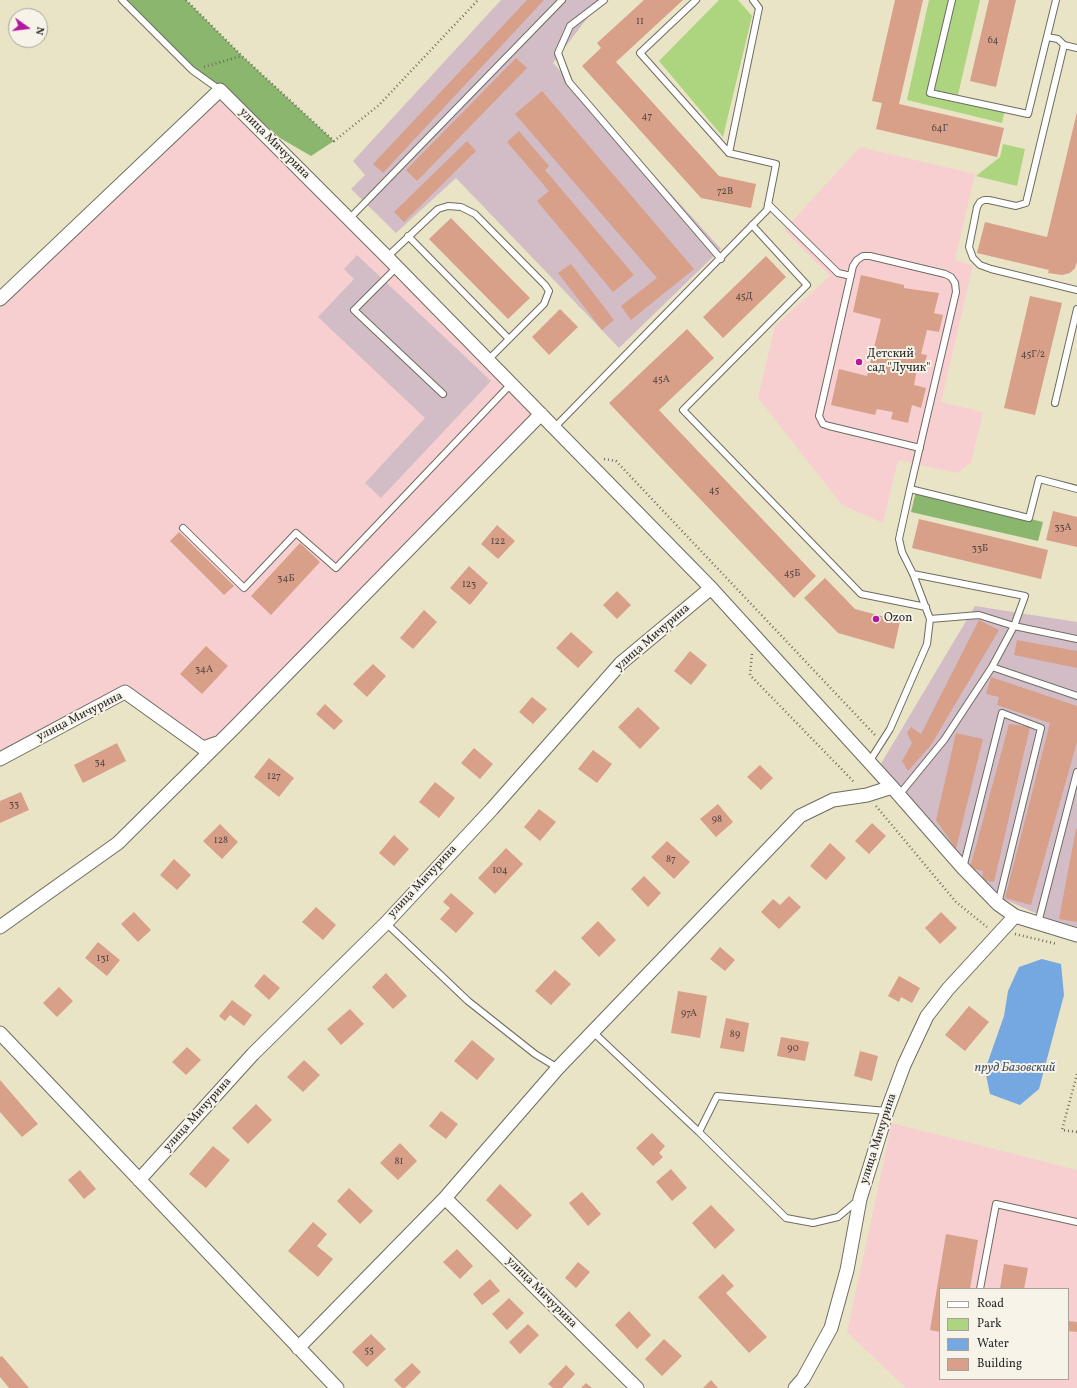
<!DOCTYPE html>
<html>
<head>
<meta charset="utf-8">
<style>
  body { margin:0 }
  #map { position:relative; width:1077px; height:1388px; overflow:hidden; background:#eae4c6; font-family:Vollkorn,serif }
  canvas { display:block }
  .legend { position:absolute; left:939px; top:1288px; width:130px; height:92px; box-sizing:border-box; background:#f7f3e8; border:1px solid #a5a39c; margin:0; padding:5px 7px; list-style:none; font-size:12px; color:#2b2b2b }
  .legend li { display:flex; align-items:center; gap:8px; height:20px }
  .legend b { width:20px; border:1px solid #a5a39c }
  .north { position:absolute; left:8px; top:8px; width:40px; height:40px; box-sizing:border-box; background:#f7f3e8; border:1px solid #a5a39c; border-radius:50%; rotate:104deg; font-size:11px; font-weight:700; line-height:16px; text-align:center; color:#2b2b2b }
  .north::after { content:''; display:block; margin:auto; width:14px; height:18px; background:#b5179e; clip-path:polygon(50% 0,100% 100%,50% 72%,0 100%) }
</style>
</head>
<body>
<div id="map">
<canvas width="1077" height="1388"></canvas>
<ul class="legend">
<li><b style="height:5px;background:#fff"></b>Road</li>
<li><b style="height:11px;background:#add47e"></b>Park</li>
<li><b style="height:11px;background:#75a7e0"></b>Water</li>
<li><b style="height:11px;background:#d89f89"></b>Building</li>
</ul>
<div class="north">N</div>
</div>
<script>
const ctx = document.querySelector('canvas').getContext('2d');
ctx.lineJoin = 'round';
function paint(path, color) { ctx.fillStyle = color; ctx.fill(path, 'evenodd'); }
const toPath = rows => new Path2D(rows.map(r => 'M' + r).join(''));
function stroke(path, color, width, dash) { ctx.strokeStyle = color; ctx.lineWidth = width; ctx.lineCap = dash ? 'butt' : 'round'; ctx.setLineDash(dash || []); ctx.stroke(path); }
function drawText(font, color, halo, rows, align = 'center') {
  ctx.font = font + ' Vollkorn,serif'; ctx.lineWidth = 4; ctx.setLineDash([]); ctx.textBaseline = 'middle'; ctx.strokeStyle = halo; ctx.fillStyle = color; for (const [text, x, y, turn = 0] of rows) {
    ctx.save(); ctx.translate(x, y); ctx.rotate((+turn || 0) * Math.PI / 180); ctx.textAlign = isNaN(turn) ? turn : align; if (halo) ctx.strokeText(text, 0, 0); ctx.fillText(text, 0, 0); ctx.restore();
  }
}
paint(toPath([
  [220,90,541,414,234,728,203,748,125,692,0,759,0,299],
  [860,147,975,174,955,260,973,265,941,402,983,412,971,463,957,473,898,460,883,523,842,505,758,398,775,326,830,276,784,230],
  [892,1123,1077,1170,1077,1388,906,1388,847,1332],
  [940,1289,1068,1289,1068,1379,940,1379]
]), '#f7cfd1');
paint(toPath([
  [501,0,601,0,553,63,721,249,619,348,456,178,396,233,351,189,365,175,353,161],
  [357,255,491,381,381,498,365,483,425,418,318,317,354,279,344,269],
  [975,606,1077,622,1077,928,1058,923,997,896,879,767]
]), '#d2bdc6');
paint(toPath([
  [719,0,738,0,752,16,723,137,659,61],
  [929,0,980,0,957,99,1005,109,1002,123,907,100],
  [1003,144,1025,149,1017,186,976,176,1000,157]
]), '#add47e');
paint(toPath([
  [122,0,186,0,242,56,334,141,311,156,280,138,237,100,192,70],
  [916,491,1043,522,1038,541,911,512]
]), '#8ab66d');
paint(toPath([
  [1042,959,1061,964,1064,995,1039,1089,1020,1105,990,1094,985,1070,1004,1016,1008,991,1019,967]
]), '#75a7e0');
paint(toPath([
  [527,0,544,0,383,173,373,164],
  [644,0,683,0,616,62,719,176,756,184,751,208,701,198,582,66,601,48,597,43],
  [895,0,923,0,899,104,1004,128,997,157,876,129,882,103,872,101],
  [989,0,1016,0,996,87,970,81],
  [516,58,527,68,417,181,406,170],
  [542,91,694,269,631,320,621,306,657,278,515,114],
  [1077,112,1077,262,1075,268,1070,273,1062,275,1048,273,1049,270,977,253,985,222,1047,237],
  [519,131,549,166,545,170,634,275,613,292,537,201,549,191,507,142],
  [467,141,476,151,404,222,394,212],
  [451,218,530,298,508,319,429,239],
  [766,256,786,277,723,338,703,317],
  [571,264,614,320,602,330,558,273],
  [861,275,904,285,904,288,939,293,934,313,943,315,939,332,927,330,921,354,927,355,923,370,917,369,914,385,926,388,921,408,912,405,908,423,891,419,893,412,877,409,875,415,831,405,839,369,867,376,881,319,853,312],
  [1030,296,1062,303,1035,415,1004,408],
  [560,309,578,327,549,355,532,337],
  [687,329,714,358,659,410,816,576,794,598,609,403],
  [1053,511,1077,517,1077,547,1046,540],
  [919,519,1048,550,1041,579,912,548],
  [497,525,515,541,498,559,481,544],
  [179,532,234,586,224,595,170,541],
  [300,543,320,562,271,615,251,596],
  [469,566,488,583,470,605,450,588],
  [825,578,855,609,900,621,894,649,838,633,804,598],
  [617,591,631,605,617,619,603,605],
  [424,610,437,622,413,649,400,638],
  [979,620,999,630,931,745,908,771,902,761,912,743,907,733,911,727,921,734],
  [571,632,593,652,578,668,556,648],
  [1017,640,1077,651,1077,668,1014,655],
  [206,646,228,666,202,694,180,674],
  [690,651,707,665,691,685,674,671],
  [373,664,386,676,367,697,353,684],
  [991,677,1077,706,1077,742,1031,905,1005,898,1050,723,997,705,999,697,986,694],
  [532,697,547,709,533,724,519,712],
  [325,704,343,721,334,730,316,714],
  [638,707,660,728,640,749,618,727],
  [1009,724,1030,727,994,882,982,880,983,871,970,868],
  [956,733,983,739,956,849,936,820],
  [117,743,126,761,83,783,74,765],
  [474,748,493,764,480,779,461,763],
  [593,750,612,764,597,783,578,769],
  [269,758,294,778,279,797,254,777],
  [760,765,773,778,761,790,747,777],
  [435,782,455,798,439,818,419,802],
  [21,792,29,810,0,823,0,801],
  [718,804,733,822,716,837,700,819],
  [539,809,556,822,540,841,524,827],
  [872,823,886,836,869,854,855,841],
  [220,824,238,842,222,859,203,841],
  [1076,829,1077,829,1077,922,1059,919],
  [394,835,409,849,394,866,379,853],
  [667,841,690,862,674,879,651,857],
  [830,843,846,858,826,880,810,866],
  [506,848,523,864,495,894,478,878],
  [174,859,191,875,177,890,160,875],
  [644,876,661,893,648,907,631,889],
  [451,893,474,913,456,933,440,919,450,908,443,902],
  [789,896,801,907,779,929,761,912,773,899,780,905],
  [316,907,336,925,323,940,302,922],
  [134,912,151,930,138,942,121,924],
  [941,912,957,928,940,944,925,928],
  [598,921,616,940,599,957,581,938],
  [98,942,120,960,107,976,85,958],
  [720,947,735,960,725,971,710,959],
  [555,970,571,984,551,1005,535,991],
  [386,973,407,996,393,1009,372,987],
  [264,974,280,988,269,1000,254,986],
  [899,976,920,988,912,1003,901,997,899,1002,888,996],
  [59,987,73,1001,57,1017,43,1003],
  [678,991,707,996,700,1038,671,1033],
  [232,1000,252,1015,244,1026,230,1015,225,1021,219,1016],
  [969,1006,989,1022,965,1051,945,1035],
  [350,1009,364,1024,341,1045,327,1029],
  [726,1018,749,1023,744,1052,720,1048],
  [781,1037,809,1042,805,1061,777,1056],
  [472,1040,495,1059,477,1080,454,1061],
  [187,1047,201,1060,186,1075,172,1062],
  [860,1051,878,1056,872,1081,854,1076],
  [304,1060,320,1075,303,1092,287,1077],
  [0,1080,38,1124,22,1137,0,1112],
  [256,1104,272,1120,248,1144,232,1128],
  [441,1111,458,1124,446,1139,429,1126],
  [652,1133,665,1146,659,1153,663,1157,653,1166,636,1148],
  [400,1143,417,1161,398,1180,380,1163],
  [213,1146,230,1160,206,1188,189,1174],
  [671,1169,687,1188,672,1201,656,1182],
  [80,1170,96,1189,84,1199,68,1180],
  [500,1184,532,1215,517,1230,486,1200],
  [349,1188,373,1211,360,1224,337,1201],
  [582,1192,601,1214,588,1226,569,1203],
  [711,1205,735,1230,715,1249,692,1223],
  [313,1222,327,1234,317,1246,333,1259,318,1277,288,1251],
  [946,1234,978,1240,970,1289,940,1289,940,1332,930,1330],
  [457,1249,473,1266,460,1279,443,1262],
  [578,1262,590,1272,576,1288,565,1278],
  [1004,1264,1028,1268,1024,1289,1000,1289],
  [723,1274,734,1286,726,1293,767,1337,749,1353,698,1297],
  [490,1279,500,1291,482,1305,473,1294],
  [509,1298,524,1313,507,1330,492,1314],
  [629,1311,651,1335,637,1349,615,1325],
  [1068,1321,1077,1322,1077,1332,1068,1331],
  [528,1324,539,1335,520,1354,509,1342],
  [371,1334,386,1349,367,1367,352,1352],
  [664,1339,682,1356,662,1376,645,1359],
  [2,1356,29,1388,9,1388,0,1377,0,1357],
  [412,1363,421,1372,405,1388,402,1388,394,1380],
  [566,1365,575,1374,562,1388,553,1388,548,1384],
  [711,1380,718,1388,703,1388],
  [586,1383,592,1388,581,1388]
]), '#d89f89');
const lane = toPath([
  [122,0,192,70,220,90],
  [604,0,570,26,558,53,569,82,721,259],
  [696,0,640,53,729,153,759,8,753,0],
  [952,0,930,93,1028,114,1056,0],
  [1047,37,1058,39,1064,45,1077,48],
  [1064,45,1026,203,1016,206,989,200,984,200,980,202,977,207,969,247,973,258,980,265,991,269,1077,290],
  [768,204,838,273,851,276],
  [349,219,562,0],
  [752,225,807,285,683,410,861,594,926,607],
  [408,236,509,339],
  [387,257,438,209,448,206,461,207,475,214,545,285,549,291,544,304,488,360],
  [397,267,354,310,443,394],
  [1055,403,1077,309],
  [554,428,767,210,776,164,729,153],
  [910,489,956,292,955,283,951,277,945,274,870,256,863,256,857,260,853,266,819,416,823,424,829,426,920,448],
  [183,528,244,588,296,533,336,568,511,384],
  [930,619,979,615,1014,626,1077,639],
  [992,667,1077,696],
  [869,762,890,729,927,644,930,619,913,574,902,552,899,539,910,489,1029,518,1039,479,1077,489],
  [899,795,944,740,992,667,1014,626,1025,596,913,574],
  [963,868,1002,713,1041,728,998,904],
  [386,923,468,1001,535,1054,558,1068],
  [1038,923,1077,772],
  [593,1032,699,1132,786,1218,813,1223,838,1217,857,1201],
  [699,1132,717,1096,887,1111],
  [980,1289,996,1204,1077,1222]
]);
const street = toPath([
  [0,299,220,90,387,257,711,588,892,787,963,868,998,904,1015,916,1077,935],
  [0,759,125,692,203,748,217,743],
  [0,927,118,843,234,728,541,414],
  [0,1033,337,1388],
  [139,1180,253,1054,386,923,492,809,621,663,711,588],
  [445,1198,637,1388],
  [298,1348,445,1198,558,1068,800,816,833,800,867,795,892,787],
  [795,1388,803,1379,831,1328,847,1270,860,1199,887,1111,904,1065,927,1016,948,989,1015,916]
]);
stroke(lane, '#6e6c61', 8);
stroke(street, '#6e6c61', 15);
stroke(toPath([
  [186,0,242,56,334,141,379,105,478,0],
  [204,67,241,56],
  [604,459,616,461,875,735],
  [752,654,750,675,855,783],
  [876,806,956,902,987,927],
  [1015,934,1057,944],
  [1077,1074,1062,1130,1077,1132]
]), '#6e6c61', 2.5, [1, 3]);
stroke(lane, '#fff', 6);
stroke(street, '#fff', 13);
for (const [x, y, r, color] of [
  [859,362,4,"#b5179e"],
  [876,619,4,"#b5179e"]
]) { const dot = new Path2D(); dot.arc(x, y, r, 0, 2 * Math.PI); ctx.fillStyle = color; ctx.fill(dot); stroke(dot, '#f7f3e8', 1.5); }
drawText('10px', '#564842', null, [
  ["11",640,22],
  ["64",993,41],
  ["47",647,117],
  ["64Г",940,129],
  ["72В",725,192],
  ["45Д",744,297],
  ["45Г/2",1033,355],
  ["45А",661,380],
  ["45",714,491],
  ["33А",1063,528],
  ["122",498,542],
  ["33Б",980,549],
  ["45Б",792,574],
  ["34Б",286,579],
  ["123",469,585],
  ["34А",204,670],
  ["34",100,763],
  ["127",274,777],
  ["33",14,805],
  ["98",717,820],
  ["128",221,841],
  ["87",671,860],
  ["104",500,871],
  ["131",103,959],
  ["97А",689,1014],
  ["89",735,1035],
  ["90",793,1049],
  ["81",399,1162],
  ["55",369,1351]
]);
drawText('12px', '#2b2b2b', '#f7f3e8', [
  ["улица Мичурина",274,144,45],
  ["улица Мичурина",653,638,-41],
  ["улица Мичурина",80,717,-27],
  ["улица Мичурина",423,882,-47],
  ["улица Мичурина",198,1115,-48],
  ["улица Мичурина",879,1139,-72],
  ["улица Мичурина",541,1293,45]
]);
drawText('12px', '#2b2b2b', '#f7f3e8', [
  ["Детский",867,355],
  ["сад \"Лучик\"",867,369],
  ["Ozon",884,619]
], 'left');
drawText('italic 13px', '#45566a', '#f7f3e8', [
  ["пруд Базовский",1015,1069]
]);
</script>
</body>
</html>
